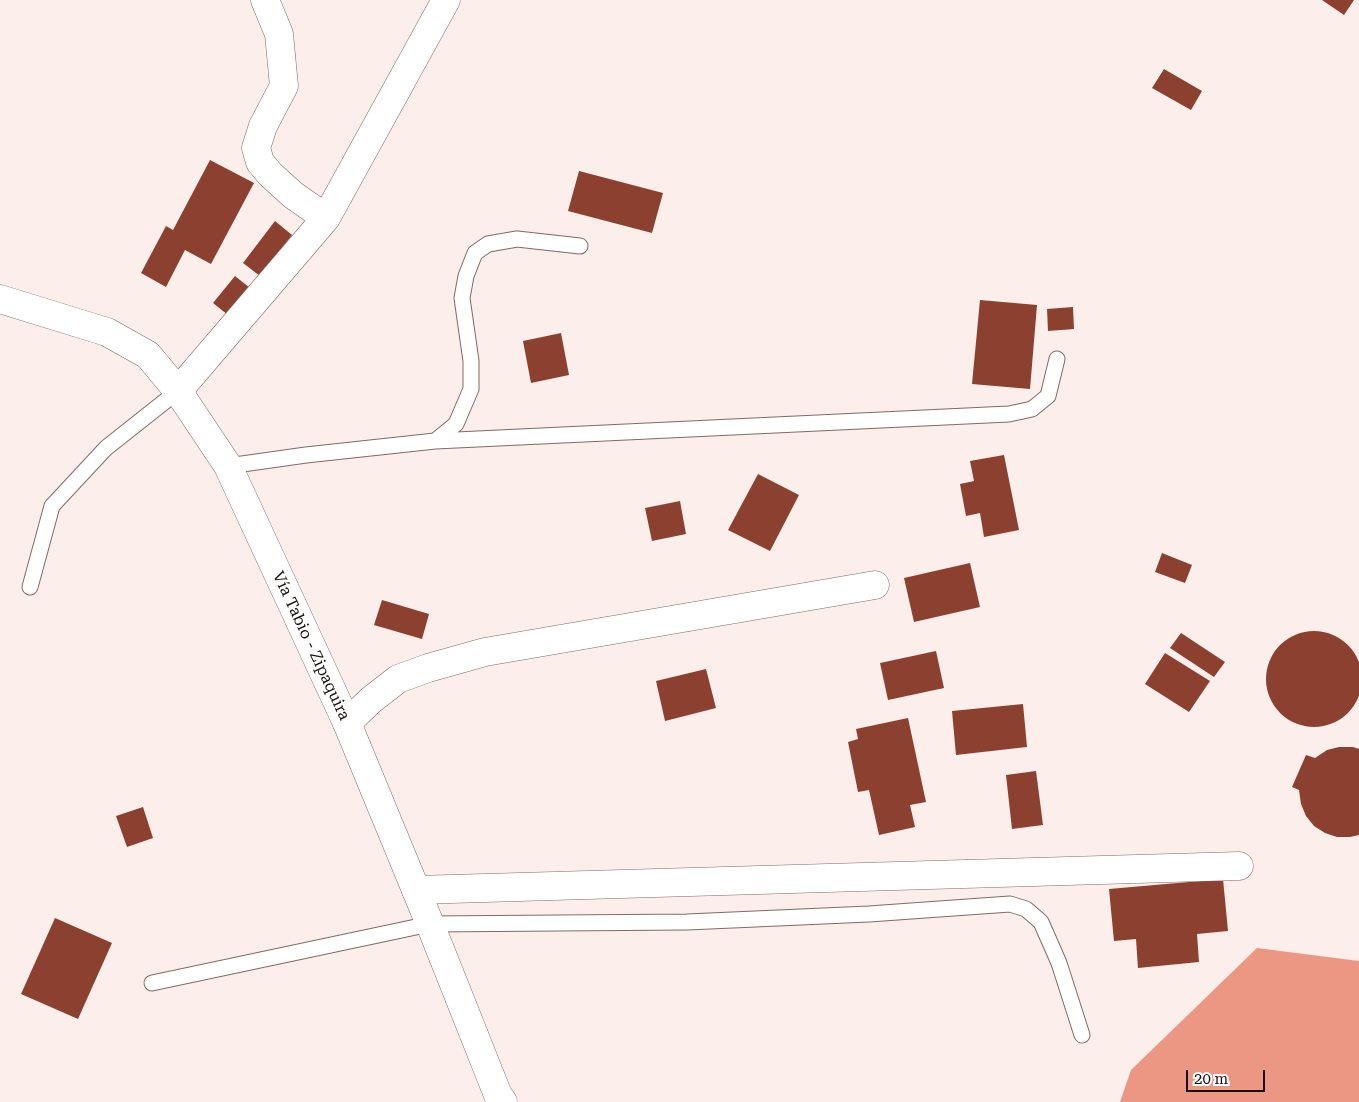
<!DOCTYPE html>
<html>
<head>
<meta charset="utf-8">
<style>
  body { margin:0 }
  #map { position:relative; width:1359px; height:1102px; overflow:hidden; background:#fceeeb; font-family:"Roboto Serif",serif }
  canvas { display:block }
  .scale { position:absolute; left:1186px; top:1070px; width:79px; height:22px; box-sizing:border-box; border:2px solid #18100e; border-top:0; padding-left:6px; font-size:15px; line-height:18px; white-space:nowrap; color:#18100e; -webkit-text-stroke:4px #fff; paint-order:stroke }
</style>
</head>
<body>
<div id="map">
<canvas width="1359" height="1102"></canvas>
<div class="scale">20 m</div>
</div>
<script>
const ctx = document.querySelector('canvas').getContext('2d');
ctx.lineJoin = 'round';
function paint(path, color) { ctx.fillStyle = color; ctx.fill(path, 'evenodd'); }
const toPath = rows => new Path2D(rows.map(r => 'M' + r).join(''));
function stroke(path, color, width, dash) { ctx.strokeStyle = color; ctx.lineWidth = width; ctx.lineCap = dash ? 'butt' : 'round'; ctx.setLineDash(dash || []); ctx.stroke(path); }
function drawText(font, color, halo, rows, align = 'center') {
  ctx.font = font + ' "Roboto Serif",serif'; ctx.lineWidth = 5; ctx.setLineDash([]); ctx.textBaseline = 'middle'; ctx.strokeStyle = halo; ctx.fillStyle = color; for (const [text, x, y, turn = 0] of rows) {
    ctx.save(); ctx.translate(x, y); ctx.rotate((+turn || 0) * Math.PI / 180); ctx.textAlign = isNaN(turn) ? turn : align; if (halo) ctx.strokeText(text, 0, 0); ctx.fillText(text, 0, 0); ctx.restore();
  }
}
paint(toPath([
  [1257,948,1359,961,1359,1102,1120,1102,1131,1070]
]), '#ec9783');
paint(toPath([
  [1322,0,1354,0,1344,15],
  [1164,69,1202,91,1191,110,1152,88],
  [210,160,254,183,211,264,185,250,166,287,141,273,166,226,173,230],
  [579,171,663,193,652,233,568,211],
  [275,221,292,235,260,276,243,263],
  [235,276,250,288,228,315,213,303],
  [980,300,1037,305,1030,389,972,384],
  [1073,307,1074,329,1048,331,1047,309],
  [561,333,569,375,531,383,523,341],
  [1004,455,1019,530,984,537,980,513,966,516,960,484,974,481,970,461],
  [758,474,799,495,770,551,728,530],
  [680,501,686,534,652,541,645,508],
  [1162,553,1192,565,1185,583,1155,572],
  [970,563,980,607,914,622,904,578],
  [382,600,429,614,422,639,374,625],
  '1266 679a48 48 0 1 1 96 0a48 48 0 1 1-96 0Z',
  [1181,633,1225,662,1214,677,1170,648],
  [936,651,944,688,888,700,880,663],
  [1165,653,1210,681,1189,712,1145,684],
  [706,669,716,708,665,721,656,681],
  [1023,704,1027,747,956,755,952,711],
  [908,718,926,802,910,805,915,827,879,835,869,790,858,792,848,742,858,739,856,729],
  [1339,747,1353,747,1359,749,1359,835,1350,837,1337,837,1325,833,1314,826,1306,816,1301,804,1299,790,1292,787,1306,755,1315,758,1327,750],
  [1036,771,1043,825,1012,829,1006,775],
  [143,807,153,838,127,847,116,816],
  [1223,879,1228,931,1197,934,1199,962,1138,968,1136,939,1114,941,1109,889],
  [55,918,112,943,78,1019,21,994]
]), '#8c4030');
const service = toPath([
  [435,441,456,424,471,389,471,361,462,298,466,276,475,253,488,244,517,239,580,246],
  [228,466,306,455,435,441,1009,414,1032,409,1048,396,1057,359],
  [30,587,52,506,106,448,178,391],
  [152,983,430,924,687,922,869,914,1010,904,1026,909,1041,922,1059,963,1082,1035]
]);
const minor = toPath([
  [265,0,279,34,284,86,263,126,256,148,260,162,270,174,293,195,326,218],
  [178,391,326,218,446,0],
  [347,723,371,700,398,679,428,668,485,652,875,585],
  [416,890,1239,866]
]);
const tertiary = toPath([
  [0,299,107,332,148,355,178,391,228,466,347,723,430,924,498,1095,503,1102]
]);
stroke(service, '#7f6b66', 17);
stroke(minor, '#7f6b66', 29);
stroke(tertiary, '#7f6b66', 29);
stroke(service, '#fff', 15);
stroke(minor, '#fff', 28);
stroke(tertiary, '#fff', 28);
drawText('16px', '#18100e', '#fff', [
  ["Vía Tabio - Zipaquira",311,646,65]
]);
</script>
</body>
</html>
